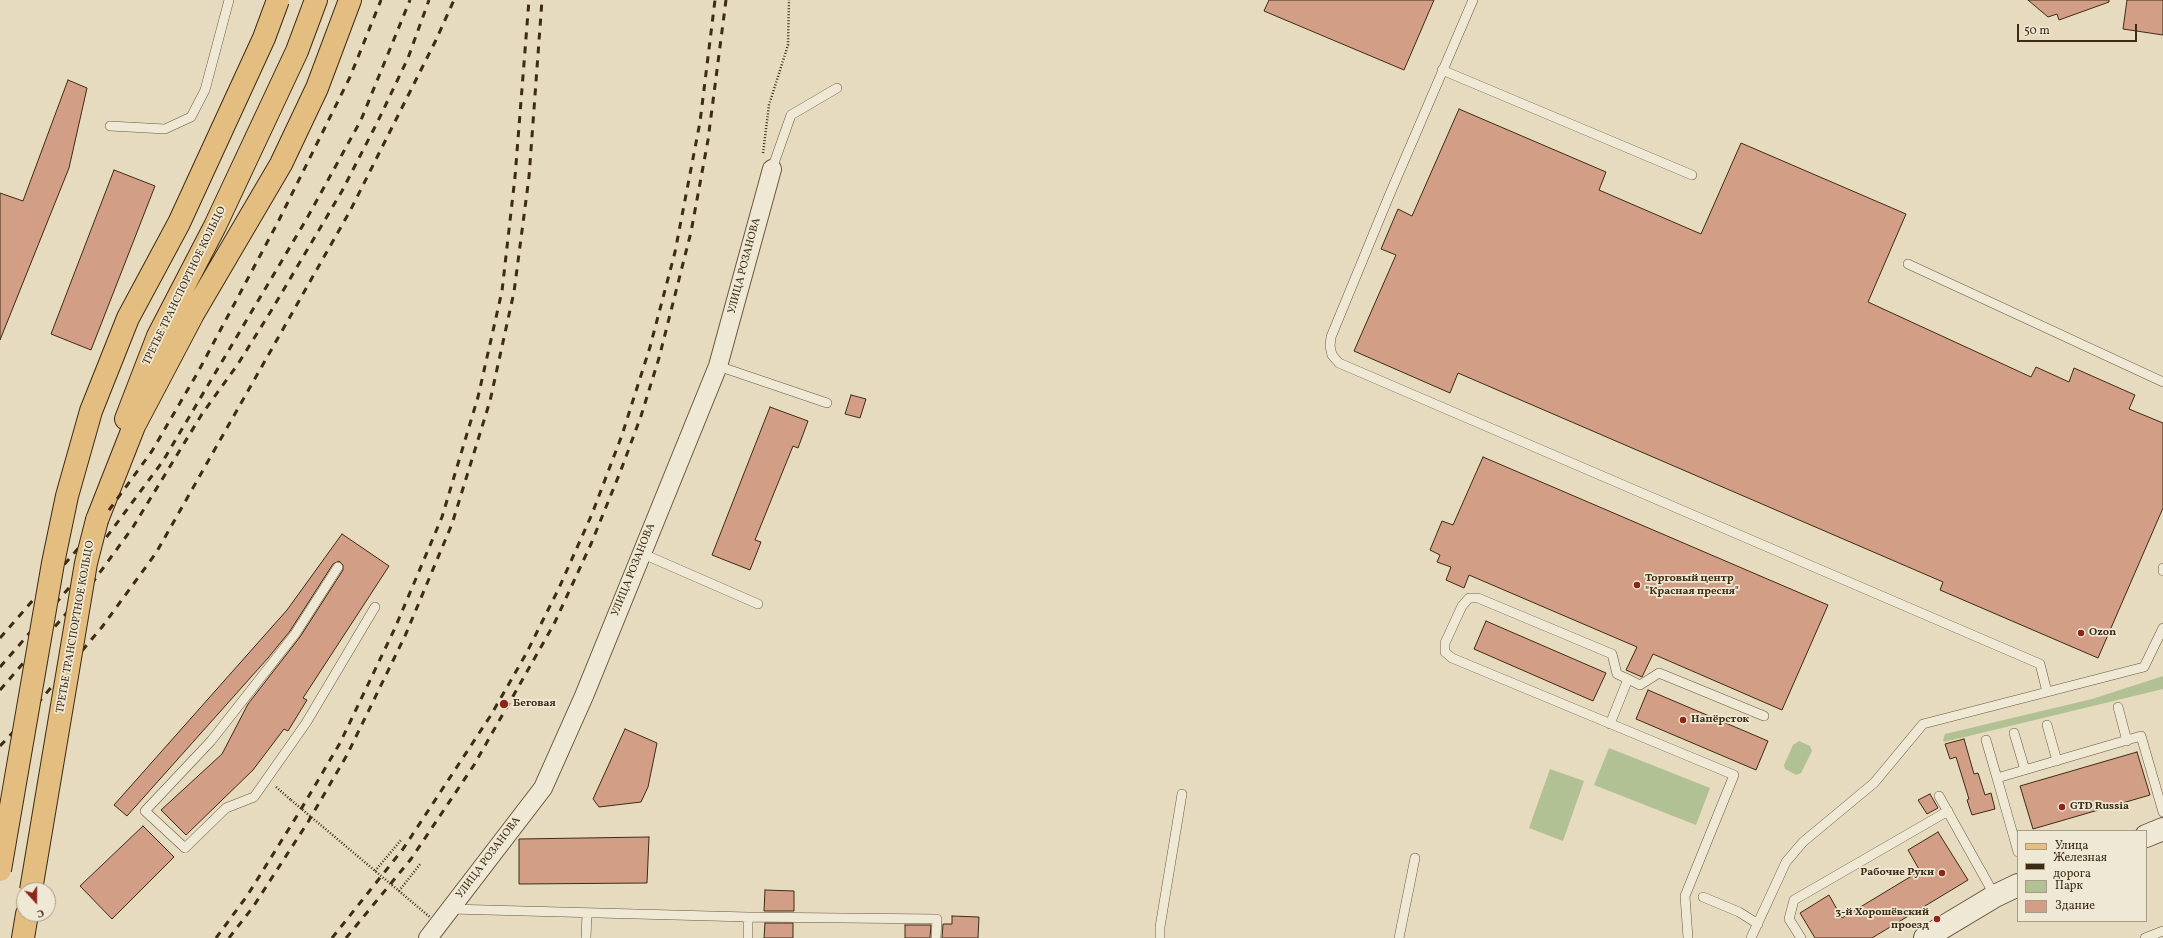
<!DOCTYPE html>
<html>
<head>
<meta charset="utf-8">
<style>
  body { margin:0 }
  #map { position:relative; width:2163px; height:938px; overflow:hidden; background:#e6dbbf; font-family:Vollkorn,serif }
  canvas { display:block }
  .legend { position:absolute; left:2017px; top:830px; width:130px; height:92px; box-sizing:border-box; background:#efe8d5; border:1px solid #a89c87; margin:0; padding:5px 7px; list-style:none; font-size:12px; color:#3e2b13 }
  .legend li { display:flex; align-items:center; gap:8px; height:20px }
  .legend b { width:20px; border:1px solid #a89c87 }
  .north { position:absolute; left:16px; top:882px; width:40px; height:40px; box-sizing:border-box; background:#efe8d5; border:1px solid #a89c87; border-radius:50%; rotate:159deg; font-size:11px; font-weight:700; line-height:16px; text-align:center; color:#3e2b13 }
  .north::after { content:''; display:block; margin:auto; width:14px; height:18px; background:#8f2418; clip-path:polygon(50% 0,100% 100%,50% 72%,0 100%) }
  .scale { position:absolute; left:2017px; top:24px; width:120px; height:18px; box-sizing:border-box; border:2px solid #3e2b13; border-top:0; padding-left:5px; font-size:12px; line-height:14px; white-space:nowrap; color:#3e2b13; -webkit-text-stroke:3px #efe8d5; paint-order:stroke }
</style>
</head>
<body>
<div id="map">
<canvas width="2163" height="938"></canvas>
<ul class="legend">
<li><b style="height:5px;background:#e3be80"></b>Улица</li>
<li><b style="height:5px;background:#3e2b13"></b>Железная дорога</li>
<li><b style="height:11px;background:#b2c194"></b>Парк</li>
<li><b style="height:11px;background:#d29e86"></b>Здание</li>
</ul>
<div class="north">С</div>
<div class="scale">50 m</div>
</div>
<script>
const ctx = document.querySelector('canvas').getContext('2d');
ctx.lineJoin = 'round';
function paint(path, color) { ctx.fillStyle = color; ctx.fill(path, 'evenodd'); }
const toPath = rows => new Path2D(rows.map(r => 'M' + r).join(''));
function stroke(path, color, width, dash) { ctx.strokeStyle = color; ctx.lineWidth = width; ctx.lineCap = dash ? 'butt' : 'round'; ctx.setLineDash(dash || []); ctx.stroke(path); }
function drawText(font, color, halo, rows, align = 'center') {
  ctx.font = font + ' Vollkorn,serif'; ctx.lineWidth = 3.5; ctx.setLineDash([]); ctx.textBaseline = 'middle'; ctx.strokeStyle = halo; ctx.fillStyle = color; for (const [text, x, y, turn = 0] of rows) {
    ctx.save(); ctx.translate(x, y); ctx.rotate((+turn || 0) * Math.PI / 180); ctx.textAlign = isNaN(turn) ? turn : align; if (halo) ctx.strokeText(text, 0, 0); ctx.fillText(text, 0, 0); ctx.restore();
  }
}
paint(toPath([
  [2163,676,2163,689,1944,742,1943,740,1945,734,2092,699],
  [1799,741,1810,746,1812,751,1801,773,1796,775,1785,769,1784,765,1793,745],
  [1609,748,1710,788,1696,825,1594,785],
  [1550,769,1584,781,1563,841,1529,828]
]), '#b2c194');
const building = toPath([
  [1269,0,1434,0,1404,70,1264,11,1269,0],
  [2028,0,2109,0,2109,2,2059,20,2057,14,2048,17,2028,0],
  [2127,0,2163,0,2163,35,2123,29,2127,0],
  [68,80,87,88,69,168,0,340,0,193,23,201,68,80],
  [1459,109,1606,172,1599,190,1701,234,1741,143,1906,214,1868,302,2031,377,2036,367,2069,382,2074,368,2135,395,2129,409,2163,423,2163,508,2098,658,1940,590,1943,582,1458,373,1450,393,1354,351,1396,255,1381,249,1398,209,1412,216,1459,109],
  [114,170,155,186,91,350,51,334,114,170],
  [851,395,866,399,860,418,845,414,851,395],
  [770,407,808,421,798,448,793,446,755,540,761,542,750,570,712,555,770,407],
  [1483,457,1828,605,1782,710,1653,654,1642,677,1626,670,1637,647,1469,575,1464,588,1446,580,1451,567,1437,562,1440,555,1430,550,1442,521,1453,525,1483,457],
  [342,534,389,566,303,698,307,700,288,731,284,729,253,770,186,835,161,810,222,754,248,704,300,637,343,570,343,565,339,561,333,564,290,631,268,658,127,816,114,805,287,610,342,534],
  [1486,621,1606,673,1593,701,1474,649,1486,621],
  [1648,690,1768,741,1756,770,1636,719,1648,690],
  [625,729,657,743,648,787,641,802,599,807,593,799,625,729],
  [1964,739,1974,774,1978,773,1985,795,1991,793,1995,809,1972,815,1967,800,1969,799,1956,757,1950,759,1945,744,1964,739],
  [2137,752,2150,795,2033,829,2020,786,2137,752],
  [1930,794,1938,808,1927,814,1918,800,1930,794],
  [143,826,174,857,112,919,80,886,143,826],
  [1938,832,1968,880,1872,938,1815,938,1800,913,1829,895,1842,918,1920,871,1908,850,1938,832],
  [649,837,647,883,519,884,519,839,649,837],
  [765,890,794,891,794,911,764,911,765,890],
  [952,916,979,917,978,938,942,938,943,924,952,924,952,916],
  [765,923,793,923,793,938,764,938,765,923],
  [905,925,931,925,930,938,905,938,905,925]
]);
paint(building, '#d29e86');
stroke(building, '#3e2b13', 1);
const service = toPath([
  [1473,0,1389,196,1331,337,1330,346,1332,355,1339,363,2040,664,2047,692],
  [1442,70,1692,175],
  [110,126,165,129,191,117,205,90,229,0],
  [772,169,791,115,837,88],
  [1908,264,2163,382],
  [718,366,827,403],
  [641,553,758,604],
  [338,567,295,634,211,741,145,811,185,848,226,808,254,797,306,723,375,607],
  [2163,568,2163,571],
  [1628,679,1617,674,1612,654,1478,598,1469,598,1462,606,1445,643,1445,652,1452,658,1734,775,1685,896,1688,938],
  [2118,707,2127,741],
  [1610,724,1628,679,1640,685,1659,673,1764,716],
  [2047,725,2057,761],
  [2014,733,2025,770],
  [1986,740,1997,778],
  [1939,796,1995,896],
  [2018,852,1997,778,2141,736,2163,812],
  [1703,897,1739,912,1758,924],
  [450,909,748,917,937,919,936,938],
  [748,917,748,938],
  [586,938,587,913],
  [1160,938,1160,927,1182,794],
  [1399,938,1415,858],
  [1751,938,1786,862,1803,842,1874,783,1923,724,2144,667,2163,628],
  [1801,938,1789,919,1794,900,1948,811],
  [2145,938,2163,931]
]);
const minor = toPath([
  [428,938,543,788,584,696,718,366,772,169]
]);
const tertiary = toPath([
  [2146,836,2163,829],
  [1925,938,1995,896,2018,885]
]);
const primary = toPath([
  [126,419,158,336,215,226,297,51,316,0],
  [97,520,134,426,193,314,281,164,317,88,350,0],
  [23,938,27,914]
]);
stroke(service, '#68573e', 10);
stroke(minor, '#68573e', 20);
stroke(tertiary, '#68573e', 24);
stroke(primary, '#3e2b13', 24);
stroke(toPath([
  [763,153,769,105,788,45,789,0],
  [276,787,291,800],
  [375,871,401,840],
  [399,891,421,863]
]), '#3e2b13', 2.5, [1, 2]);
stroke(service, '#efe8d5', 9);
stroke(minor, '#efe8d5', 18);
stroke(tertiary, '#efe8d5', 22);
stroke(primary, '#e3be80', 22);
stroke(toPath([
  [0,638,96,528,152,451,198,372,278,222,350,77,381,0],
  [0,667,68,589,163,461,306,220,361,120,410,0],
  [0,690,90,586,133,527,202,414,238,364,271,311,342,191,378,121,408,58,429,0],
  [0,746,17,728,102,627,156,553,350,211,436,40,454,0],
  [216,938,247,896,300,811,340,743,395,628,442,517,478,397,502,291,515,177,529,0],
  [229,938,253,907,308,822,347,755,405,636,452,524,490,401,514,292,529,177,542,0],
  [332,938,403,849,491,715,526,654,559,588,592,514,622,435,650,347,675,252,700,122,715,0],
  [346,938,411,859,474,765,554,624,591,544,621,470,641,416,659,358,691,232,708,140,726,0]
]), '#3e2b13', 3, [7, 7]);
const primaryBridge = toPath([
  [0,870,53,563,67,496,91,411,128,318,179,223,264,38,278,0],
  [31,890,86,563,97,520]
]);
stroke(primaryBridge, '#3e2b13', 24, []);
stroke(toPath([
  [291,800,431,918]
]), '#3e2b13', 2.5, [1, 2]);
stroke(primaryBridge, '#e3be80', 22);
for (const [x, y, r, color] of [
  [1637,585,4,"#8f2418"],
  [2081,633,4,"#8f2418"],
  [504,704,5,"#8f2418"],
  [1683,720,4,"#8f2418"],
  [2062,807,4,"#8f2418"],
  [1942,873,4,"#8f2418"],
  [1937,919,4,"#8f2418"]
]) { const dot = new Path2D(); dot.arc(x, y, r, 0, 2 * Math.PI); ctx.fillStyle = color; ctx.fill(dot); stroke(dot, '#efe8d5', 1.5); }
drawText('11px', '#3e2b13', '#efe8d5', [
  ["УЛИЦА РОЗАНОВА",745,266,-75],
  ["ТРЕТЬЕ ТРАНСПОРТНОЕ КОЛЬЦО",185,286,-64],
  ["УЛИЦА РОЗАНОВА",634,570,-68],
  ["ТРЕТЬЕ ТРАНСПОРТНОЕ КОЛЬЦО",76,627,-80],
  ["УЛИЦА РОЗАНОВА",489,858,-53]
]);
drawText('bold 11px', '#3e2b13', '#efe8d5', [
  ["Торговый центр",1645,579],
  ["\"Красная пресня\"",1645,592],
  ["Ozon",2089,633],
  ["Беговая",513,704],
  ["Напёрсток",1691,720],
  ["GTD Russia",2070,807],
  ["Рабочие Руки",1934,873,"right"],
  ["3-й Хорошёвский",1929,913,"right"],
  ["проезд",1929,926,"right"]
], 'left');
</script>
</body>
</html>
